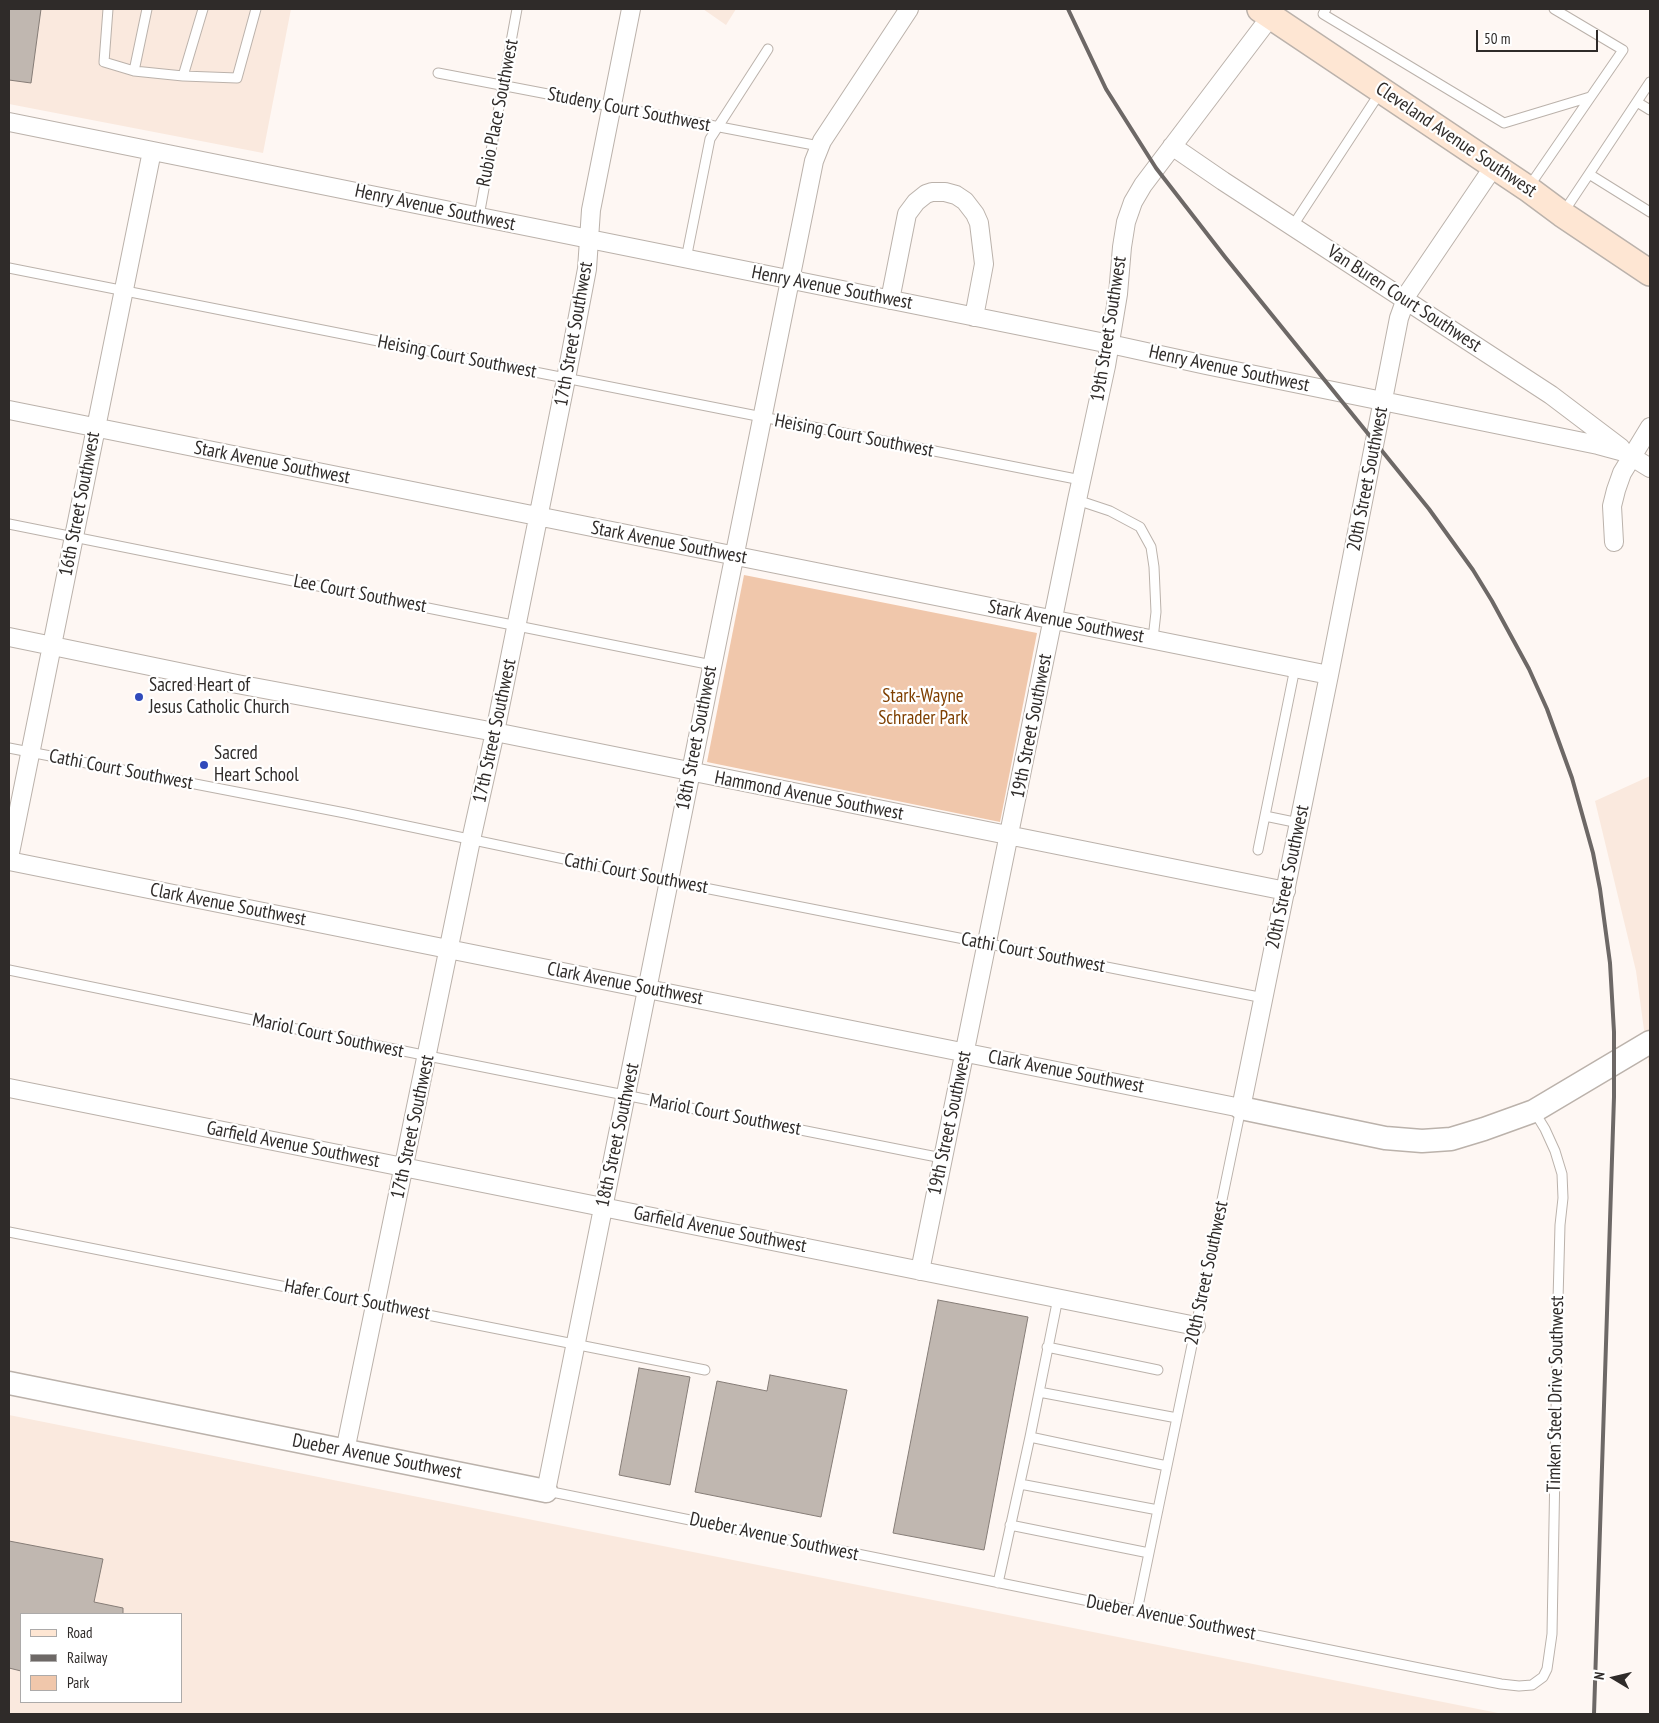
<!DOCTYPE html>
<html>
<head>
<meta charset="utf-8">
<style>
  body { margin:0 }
  #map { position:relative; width:1659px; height:1723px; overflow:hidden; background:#fef7f3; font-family:"PT Sans Narrow",sans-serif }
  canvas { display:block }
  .frame { position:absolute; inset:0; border:10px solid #2f2b29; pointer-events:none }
  .legend { position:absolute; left:20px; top:1613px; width:162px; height:90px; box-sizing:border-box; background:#fff; border:1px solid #acaaa9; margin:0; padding:6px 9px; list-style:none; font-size:15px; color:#2f2b29 }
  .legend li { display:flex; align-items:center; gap:10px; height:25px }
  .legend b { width:25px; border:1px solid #acaaa9 }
  .north { position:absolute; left:1589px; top:1653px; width:50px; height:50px; -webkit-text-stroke:4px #fff; paint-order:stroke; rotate:279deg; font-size:14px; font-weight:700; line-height:20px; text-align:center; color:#2f2b29 }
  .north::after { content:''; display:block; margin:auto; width:18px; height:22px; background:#2f2b29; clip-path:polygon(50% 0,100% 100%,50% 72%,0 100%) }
  .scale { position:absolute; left:1476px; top:30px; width:122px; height:22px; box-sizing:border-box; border:2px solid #2f2b29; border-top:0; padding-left:6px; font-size:15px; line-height:18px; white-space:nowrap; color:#2f2b29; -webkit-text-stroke:4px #fff; paint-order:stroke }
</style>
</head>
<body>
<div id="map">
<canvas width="1659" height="1723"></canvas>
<div class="frame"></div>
<ul class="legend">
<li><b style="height:6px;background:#fee6d3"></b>Road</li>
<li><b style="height:6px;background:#6d6866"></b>Railway</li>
<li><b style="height:14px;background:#f0c7ab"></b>Park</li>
</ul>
<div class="north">N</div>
<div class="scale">50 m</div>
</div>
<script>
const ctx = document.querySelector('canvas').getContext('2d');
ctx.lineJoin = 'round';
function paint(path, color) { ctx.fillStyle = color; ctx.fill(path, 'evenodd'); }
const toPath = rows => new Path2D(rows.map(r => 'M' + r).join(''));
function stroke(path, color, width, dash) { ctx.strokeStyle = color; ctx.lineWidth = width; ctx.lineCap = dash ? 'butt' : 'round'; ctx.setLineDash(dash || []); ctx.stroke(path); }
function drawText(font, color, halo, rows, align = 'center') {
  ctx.font = font + ' "PT Sans Narrow",sans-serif'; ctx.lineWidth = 4.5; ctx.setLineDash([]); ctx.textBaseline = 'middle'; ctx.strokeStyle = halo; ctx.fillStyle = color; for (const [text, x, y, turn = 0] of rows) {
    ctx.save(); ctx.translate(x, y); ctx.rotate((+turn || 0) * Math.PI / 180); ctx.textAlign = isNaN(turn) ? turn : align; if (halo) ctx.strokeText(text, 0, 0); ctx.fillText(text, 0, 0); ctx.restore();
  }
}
paint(toPath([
  [9,9,291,9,263,153,9,104],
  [703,9,736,9,726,25],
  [1650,776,1650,1074,1636,971,1595,801],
  [9,1415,468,1507,1503,1714,9,1714],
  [21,1614,181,1614,181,1702,21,1702]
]), '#fae9de');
paint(toPath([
  [744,575,1037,633,1000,822,707,762]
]), '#f0c7ab');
const building = toPath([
  [9,9,41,9,31,83,9,80,9,9],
  [938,1300,1028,1317,984,1550,893,1533,938,1300],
  [639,1368,690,1377,670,1485,619,1475,639,1368],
  [770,1375,847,1390,821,1517,695,1492,717,1381,767,1391,770,1375],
  [9,1541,103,1559,94,1602,123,1608,123,1614,21,1614,21,1671,9,1668,9,1541]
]);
paint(building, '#c0b7b0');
stroke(building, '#867d77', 1);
const service = toPath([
  [108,9,104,62,134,71,183,76,237,78,256,9],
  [1326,9,1323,14,1504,123,1590,97],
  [134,71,147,9],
  [438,73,819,146],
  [183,76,203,9],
  [1637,102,1650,110],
  [1589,174,1650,82],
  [1528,188,1623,50,1554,9],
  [1563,213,1589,174,1650,212],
  [479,216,517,9],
  [1292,227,1381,91],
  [686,259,710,139,768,49],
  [9,268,1081,480],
  [1077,500,1110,511,1140,527,1151,547,1154,567,1156,612,1153,639],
  [9,524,712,665],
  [9,748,345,813,669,881,1264,998],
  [1265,816,1299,823],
  [1258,850,1295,668],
  [9,970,428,1056,942,1158],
  [9,1232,705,1370],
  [1047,1347,1158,1370],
  [1039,1392,1177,1418],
  [1030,1437,1167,1466],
  [1020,1484,1158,1510],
  [547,1491,1424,1669,1501,1684,1519,1686,1532,1685,1543,1677,1547,1669,1552,1634,1558,1300,1560,1225,1563,1198,1562,1174,1555,1151,1545,1129,1534,1111],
  [1010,1525,1149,1553],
  [998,1583,1030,1437,1058,1298],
  [1137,1611,1241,1108]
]);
const minor = toPath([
  [9,122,1110,344,1206,365,1598,445,1624,452,1650,468],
  [1172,146,1223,181,1551,395,1621,448],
  [890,300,907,214,916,202,926,194,932,192,945,192,956,195,965,201,975,214,979,223,984,264,974,317],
  [9,410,1329,675],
  [1614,542,1612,506,1616,490,1622,473,1650,427],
  [9,637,237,684,495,732,1286,891],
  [9,858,152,151],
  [9,861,1241,1108,1329,675,1399,318,1408,293,1494,166],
  [9,1088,1196,1326],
  [920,1271,1077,500,1106,366,1118,294,1122,247,1126,222,1133,202,1143,185,1271,16],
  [345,1451,471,840,495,732,566,379,587,269,591,210,631,9],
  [546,1491,814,161,822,141,909,9]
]);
const tertiary = toPath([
  [1241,1108,1385,1138,1422,1141,1451,1139,1484,1129,1534,1111,1650,1042],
  [9,1383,546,1491]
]);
const secondary = toPath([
  [1260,9,1527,188,1562,214,1650,273]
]);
stroke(service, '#bbb2ab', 11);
stroke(minor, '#bbb2ab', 20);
stroke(tertiary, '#bbb2ab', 25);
stroke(secondary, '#bbb2ab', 28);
stroke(service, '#fff', 9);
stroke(minor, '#fff', 18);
stroke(tertiary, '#fff', 22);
stroke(secondary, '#fee6d3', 25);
stroke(toPath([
  [1068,9,1106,89,1156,168,1225,257,1429,509,1473,570,1492,601,1529,669,1547,709,1572,778,1593,853,1600,889,1610,963,1614,1032,1614,1097,1594,1714]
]), '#6d6866', 4);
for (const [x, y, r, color] of [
  [139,697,5,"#304abb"],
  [204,765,5,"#304abb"]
]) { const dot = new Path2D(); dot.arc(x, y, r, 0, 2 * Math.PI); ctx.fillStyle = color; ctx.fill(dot); stroke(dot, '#fff', 2); }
drawText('19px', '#2f2b29', '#fff', [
  ["Studeny Court Southwest",629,110,11],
  ["Rubio Place Southwest",498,113,-79],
  ["Cleveland Avenue Southwest",1456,140,34],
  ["Henry Avenue Southwest",435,208,12],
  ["Henry Avenue Southwest",832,288,11],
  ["Van Buren Court Southwest",1404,299,33],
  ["19th Street Southwest",1109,329,-81],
  ["17th Street Southwest",574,334,-80],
  ["Heising Court Southwest",457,357,11],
  ["Henry Avenue Southwest",1229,369,12],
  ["Heising Court Southwest",854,436,11],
  ["Stark Avenue Southwest",272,463,11],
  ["20th Street Southwest",1368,479,-79],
  ["16th Street Southwest",80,504,-79],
  ["Stark Avenue Southwest",669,543,11],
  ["Lee Court Southwest",360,594,11],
  ["Stark Avenue Southwest",1066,622,11],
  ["19th Street Southwest",1032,726,-79],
  ["17th Street Southwest",495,731,-78],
  ["18th Street Southwest",697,738,-79],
  ["Cathi Court Southwest",121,770,11],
  ["Hammond Avenue Southwest",809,796,11],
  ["Cathi Court Southwest",636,874,11],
  ["20th Street Southwest",1288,877,-78],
  ["Clark Avenue Southwest",228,905,11],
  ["Cathi Court Southwest",1033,953,11],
  ["Clark Avenue Southwest",625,984,11],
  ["Mariol Court Southwest",328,1036,12],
  ["Clark Avenue Southwest",1066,1072,11],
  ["Mariol Court Southwest",725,1115,11],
  ["19th Street Southwest",950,1123,-78],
  ["17th Street Southwest",413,1127,-78],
  ["18th Street Southwest",618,1135,-78],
  ["Garfield Avenue Southwest",293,1145,11],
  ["Garfield Avenue Southwest",720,1230,11],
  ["20th Street Southwest",1207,1273,-78],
  ["Hafer Court Southwest",357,1300,11],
  ["Timken Steel Drive Southwest",1556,1394,-89],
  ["Dueber Avenue Southwest",377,1457,11],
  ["Dueber Avenue Southwest",774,1537,12],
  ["Dueber Avenue Southwest",1171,1618,11]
]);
drawText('19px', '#2f2b29', '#fff', [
  ["Sacred Heart of",149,686],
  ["Jesus Catholic Church",149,708],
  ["Sacred",214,754],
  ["Heart School",214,776]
], 'left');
drawText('19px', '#7f3f00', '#fff', [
  ["Stark-Wayne",923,697],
  ["Schrader Park",923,719]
]);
</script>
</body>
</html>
